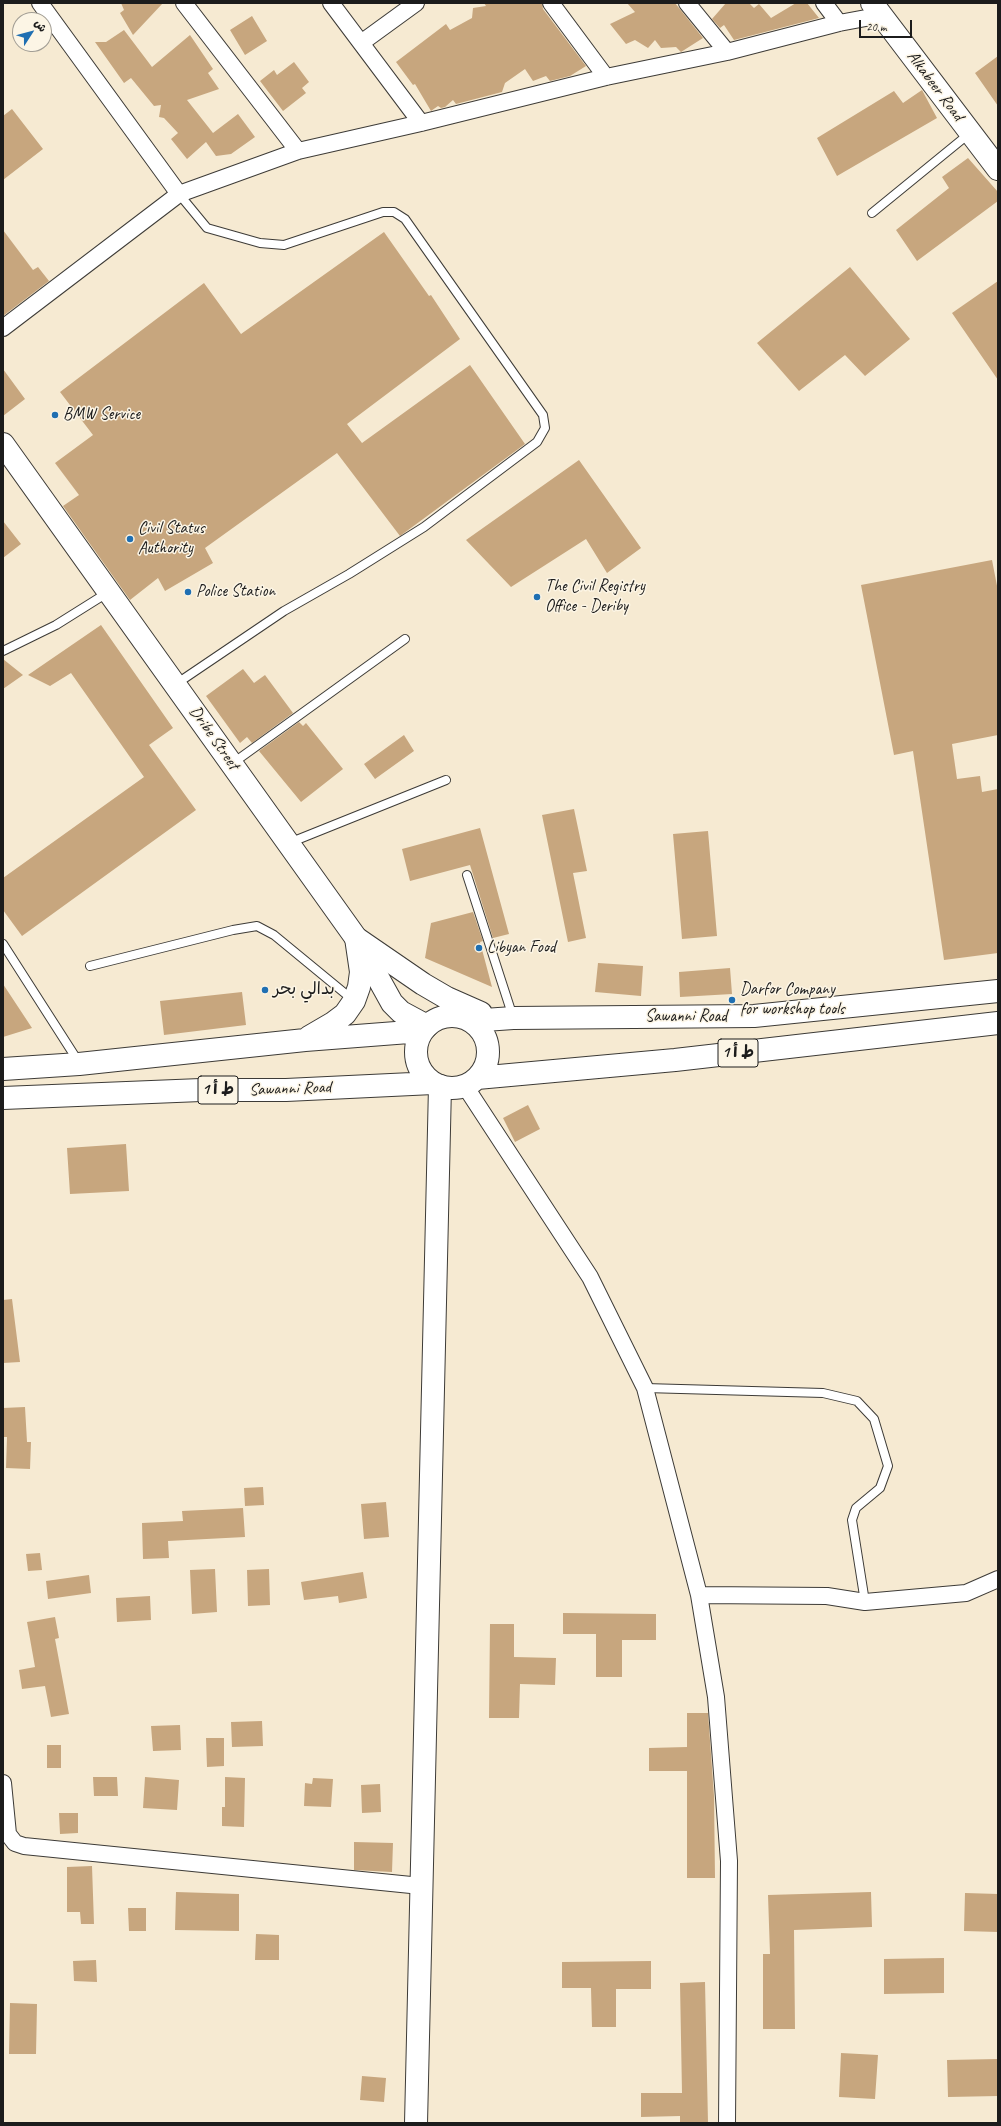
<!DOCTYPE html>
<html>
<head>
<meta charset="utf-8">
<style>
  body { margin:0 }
  #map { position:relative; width:1001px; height:2126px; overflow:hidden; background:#f6ead2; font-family:Caveat,"Playpen Sans Arabic",sans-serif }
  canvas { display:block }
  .frame { position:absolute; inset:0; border:4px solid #1c1c1c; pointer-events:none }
  .north { position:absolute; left:12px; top:12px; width:40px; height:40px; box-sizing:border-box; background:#fcf5e5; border:1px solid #a29e95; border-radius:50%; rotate:54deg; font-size:11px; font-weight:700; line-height:16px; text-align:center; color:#1c1c1c }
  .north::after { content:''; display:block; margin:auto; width:14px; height:18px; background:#1f6fb2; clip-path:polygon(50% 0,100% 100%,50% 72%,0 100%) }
  .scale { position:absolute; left:859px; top:20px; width:53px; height:18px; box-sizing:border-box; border:2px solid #1c1c1c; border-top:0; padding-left:5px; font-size:12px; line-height:14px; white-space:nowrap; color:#1c1c1c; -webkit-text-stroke:3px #fcf5e5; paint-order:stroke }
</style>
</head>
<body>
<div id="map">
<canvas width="1001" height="2126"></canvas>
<div class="frame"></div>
<div class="north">ش</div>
<div class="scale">20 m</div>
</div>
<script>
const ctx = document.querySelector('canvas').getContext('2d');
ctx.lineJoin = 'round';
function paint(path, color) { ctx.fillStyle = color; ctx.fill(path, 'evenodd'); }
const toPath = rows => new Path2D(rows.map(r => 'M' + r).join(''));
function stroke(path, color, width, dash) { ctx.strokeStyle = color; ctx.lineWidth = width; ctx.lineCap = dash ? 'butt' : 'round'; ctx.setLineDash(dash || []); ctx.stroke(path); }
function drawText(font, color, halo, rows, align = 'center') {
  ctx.font = font + ' Caveat,"Playpen Sans Arabic",sans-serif'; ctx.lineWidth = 3; ctx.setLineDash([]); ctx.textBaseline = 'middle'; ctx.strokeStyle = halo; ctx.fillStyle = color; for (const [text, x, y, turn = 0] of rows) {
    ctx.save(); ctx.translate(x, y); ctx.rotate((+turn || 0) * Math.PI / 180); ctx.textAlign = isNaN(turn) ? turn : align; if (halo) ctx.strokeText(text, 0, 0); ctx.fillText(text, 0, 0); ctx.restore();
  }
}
paint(toPath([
  [121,3,163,3,133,35,120,13,124,10],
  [484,3,542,3,543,9,586,66,570,76,550,81,546,76,533,81,525,69,505,83,502,92,456,104,453,100,445,107,441,108,438,106,431,111,415,84,413,85,396,62,446,24,450,30,472,18,473,8,486,6],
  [627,3,675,3,703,38,681,52,676,47,661,48,655,40,648,48,635,40,626,44,610,24,635,12],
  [726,3,749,3,754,8,759,4,771,18,796,3,807,3,819,18,734,40,724,25,720,28,712,19],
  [252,16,267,41,245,55,230,30],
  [124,30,152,67,190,35,213,69,208,73,219,89,187,100,213,133,238,114,255,137,231,154,216,156,206,142,187,159,171,139,178,133,164,118,159,117,161,105,154,106,131,78,124,83,95,42,106,42],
  [998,56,998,106,975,73],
  [294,62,309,82,302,88,306,93,283,111,260,81,274,70,277,75],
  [922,90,937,118,837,176,817,138,894,91,903,103],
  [12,109,43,149,3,180,3,116],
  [968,158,998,192,998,201,917,261,896,230,949,188,942,177],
  [3,230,33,270,38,267,49,281,3,316],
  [384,232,429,296,431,295,460,339,347,424,362,443,470,365,525,444,400,536,337,453,205,548,213,563,165,591,158,578,130,600,63,506,79,495,55,463,93,435,60,392,204,283,241,334],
  [850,267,910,339,865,376,845,355,799,391,757,343],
  [998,281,998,380,952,313],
  [3,369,25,399,3,416],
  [579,460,641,548,607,573,586,539,511,587,466,540],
  [3,521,21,544,3,558],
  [992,560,998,591,998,735,952,744,957,779,980,776,982,792,998,789,998,953,944,960,913,751,894,755,861,585],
  [101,625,173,728,149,745,196,810,22,936,3,910,3,878,144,777,71,673,50,686,28,675],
  [3,659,23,675,3,689],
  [243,669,254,683,265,675,293,713,252,743,247,737,240,743,206,696],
  [299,722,303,726,306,723,343,769,301,802,259,751],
  [404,735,414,751,375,779,364,764],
  [574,809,587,871,573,873,586,938,568,942,542,815],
  [480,828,509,934,493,938,470,865,410,881,402,849],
  [708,831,717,936,682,939,673,834],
  [473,912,483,941,480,942,492,987,425,958,431,923],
  [598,963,643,966,641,996,595,992],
  [730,968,732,994,680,997,679,972],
  [3,984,32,1028,3,1037],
  [242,992,246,1025,164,1035,160,1001],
  [528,1105,540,1129,515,1142,503,1118],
  [126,1144,129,1191,70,1194,67,1148],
  [12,1299,20,1362,3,1363,3,1300],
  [25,1407,27,1442,31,1442,30,1469,6,1468,7,1437,3,1437,3,1408],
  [263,1487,264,1505,245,1506,244,1488],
  [386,1502,389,1537,364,1539,361,1504],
  [243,1508,245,1537,168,1541,169,1558,143,1559,142,1523,183,1521,182,1511],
  [40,1553,42,1570,28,1571,26,1554],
  [215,1569,217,1612,192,1614,190,1570],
  [269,1569,270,1605,248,1606,247,1570],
  [363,1572,367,1598,339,1603,338,1596,304,1600,301,1582],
  [89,1575,91,1593,48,1599,46,1581],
  [150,1596,151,1620,117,1622,116,1598],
  [563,1613,656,1614,656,1640,622,1640,622,1677,596,1677,596,1634,563,1634],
  [55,1617,59,1638,55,1639,69,1714,51,1717,45,1686,22,1689,19,1670,35,1667,27,1622],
  [490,1624,514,1624,514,1657,556,1658,555,1685,520,1684,519,1718,489,1718],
  [687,1713,708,1713,714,1796,715,1878,687,1878,687,1771,649,1771,649,1748,687,1747],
  [262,1721,263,1746,232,1747,231,1722],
  [180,1725,181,1750,153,1751,151,1726],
  [206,1738,224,1738,224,1766,207,1767],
  [47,1745,61,1745,61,1768,47,1768],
  [93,1777,117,1777,118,1796,94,1796],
  [145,1777,179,1780,177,1810,143,1808],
  [225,1777,245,1778,244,1827,222,1826,222,1807,225,1807],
  [313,1778,333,1779,331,1807,304,1806,305,1783,312,1784],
  [380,1784,381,1812,362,1813,361,1785],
  [59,1813,78,1813,78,1833,60,1834],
  [354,1842,393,1843,392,1872,354,1870],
  [92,1866,94,1924,81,1924,80,1912,67,1912,67,1867],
  [176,1892,239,1894,239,1931,175,1930],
  [871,1892,872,1927,794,1930,795,2029,763,2029,763,1954,770,1954,768,1895],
  [965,1893,998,1894,998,1932,964,1931],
  [128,1908,146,1908,146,1931,129,1931],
  [256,1934,279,1935,279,1960,255,1960],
  [944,1958,944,1993,884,1994,884,1959],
  [96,1960,97,1982,74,1981,73,1961],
  [651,1961,651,1989,616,1989,616,2027,592,2027,591,1988,562,1988,562,1962],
  [705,1982,708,2123,680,2123,680,2116,641,2117,641,2093,682,2093,680,1983],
  [10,2003,37,2004,36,2054,9,2054],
  [841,2053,878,2055,875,2099,839,2097],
  [998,2059,998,2096,948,2097,947,2060],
  [362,2076,386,2078,384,2102,360,2100]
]), '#c7a67e');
const lane = toPath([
  [872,213,970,133],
  [3,651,56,625,107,593],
  [176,684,284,611,349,574,424,527,537,442,545,428,543,415,405,219,394,212,383,212,284,245,260,243,207,228,179,194],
  [233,763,405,639],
  [289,843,446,780],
  [467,875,513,1017],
  [3,944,78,1061],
  [90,966,233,930,257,926,274,935,353,1000],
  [645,1388,823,1393,857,1401,874,1419,888,1466,880,1488,856,1508,852,1520,865,1602]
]);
const street = toPath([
  [40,3,179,194,298,151,421,123,606,77,727,52,839,23,882,15],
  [184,3,298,151],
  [331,3,421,123],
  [551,3,606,77],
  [687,3,727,52],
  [824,3,839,23],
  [361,43,416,3],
  [3,328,179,194],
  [465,1086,590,1277,645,1388,699,1595,716,1697,729,1861,727,2123],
  [699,1595,827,1596,865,1602,966,1593,998,1579],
  [3,1783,8,1834,15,1843,24,1846,421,1886]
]);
const secondary = toPath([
  [872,3,998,169],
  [3,444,356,938,392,1003,401,1012,427,1026],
  [416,2123,440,1086]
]);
const highway = toPath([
  [356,938,423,984,447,998,481,1013],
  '416 1052a36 36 0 1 1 72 0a36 36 0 1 1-72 0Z',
  [470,1021,513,1018,754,1016,998,991],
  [309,1037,333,1023,345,1014,354,1001,359,987,361,972,356,938],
  [3,1069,79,1064,305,1040,422,1031],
  [477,1078,675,1060,998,1023],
  [3,1098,201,1090,286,1090,433,1083]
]);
stroke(lane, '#3d3b37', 10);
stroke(street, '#3d3b37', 18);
stroke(secondary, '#3d3b37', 24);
stroke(highway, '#3d3b37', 24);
stroke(lane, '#fff', 8);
stroke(street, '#fff', 16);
stroke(secondary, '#fff', 22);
stroke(highway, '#fff', 22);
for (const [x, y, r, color] of [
  [55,415,4,"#1f6fb2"],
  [130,539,4,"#1f6fb2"],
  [188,592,4,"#1f6fb2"],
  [537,597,4,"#1f6fb2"],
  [479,948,4,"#1f6fb2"],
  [265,990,4,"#1f6fb2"],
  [732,1000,4,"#1f6fb2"]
]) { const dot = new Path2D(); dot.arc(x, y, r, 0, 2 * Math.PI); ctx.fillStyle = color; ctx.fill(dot); stroke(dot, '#fcf5e5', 1.5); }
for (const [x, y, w] of [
  [738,1053,40],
  [218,1090,40]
]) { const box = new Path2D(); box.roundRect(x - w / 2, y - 14, w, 28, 3); ctx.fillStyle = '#fcf5e5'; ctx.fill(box); stroke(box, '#1c1c1c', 1); }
drawText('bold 16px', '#1c1c1c', null, [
  ["ط أ 1",738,1053],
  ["ط أ 1",218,1090]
]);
drawText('17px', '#1c1c1c', '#fcf5e5', [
  ["Alkabeer Road",935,86,53],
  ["Dribe Street",214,738,55],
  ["Sawanni Road",686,1017],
  ["Sawanni Road",290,1089,-2]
]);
drawText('17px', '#1c1c1c', '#fcf5e5', [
  ["BMW Service",63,415],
  ["Civil Status",138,529],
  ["Authority",138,549],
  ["The Civil Registry",545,587],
  ["Office - Deriby",545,607],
  ["Police Station",196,592],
  ["Libyan Food",487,948],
  ["بدالي بحر",273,990],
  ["Darfor Company",740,990],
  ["for workshop tools",740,1010]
], 'left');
</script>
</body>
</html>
